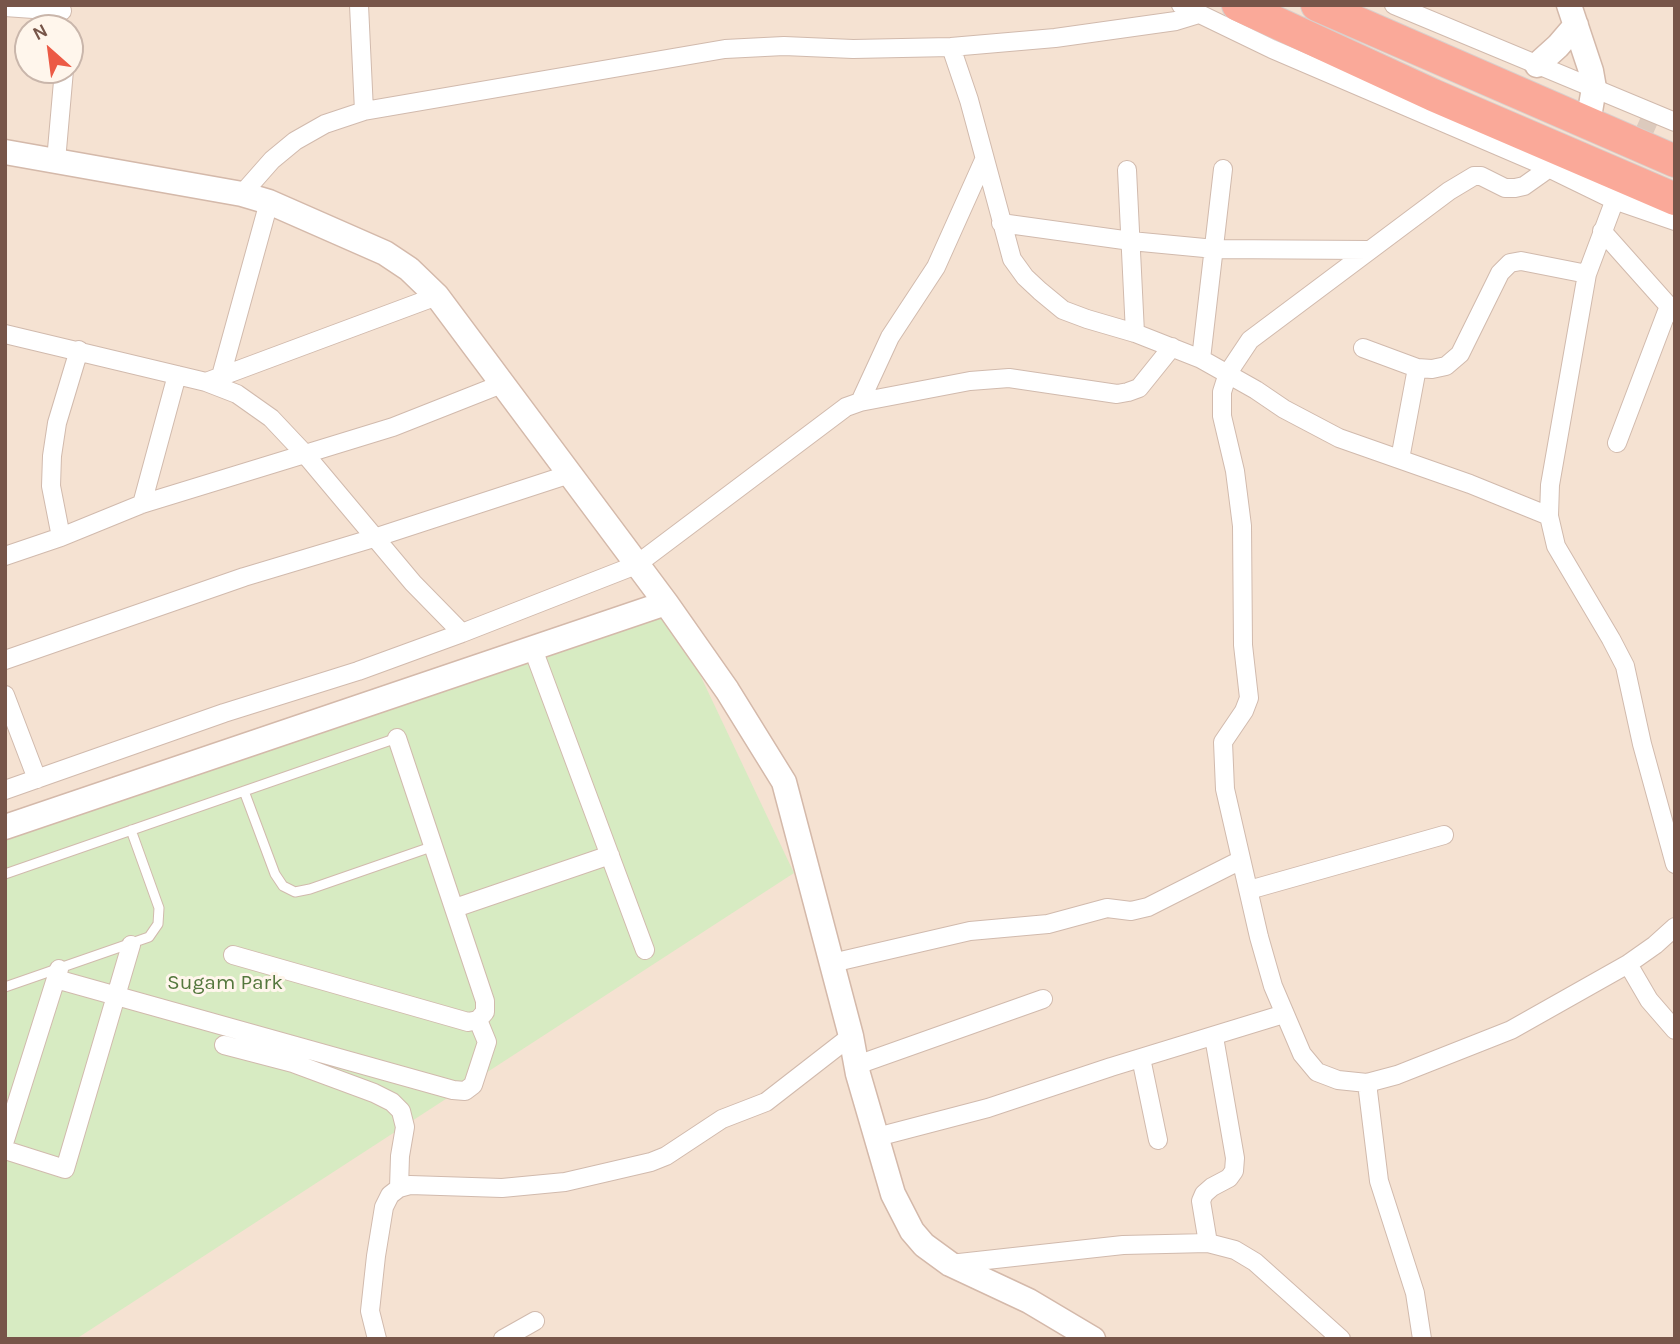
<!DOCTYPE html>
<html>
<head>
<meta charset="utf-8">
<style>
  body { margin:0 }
  #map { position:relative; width:1680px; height:1344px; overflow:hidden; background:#fdf1e4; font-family:Karla,sans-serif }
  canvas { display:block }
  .frame { position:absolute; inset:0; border:7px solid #775549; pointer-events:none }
  .north { position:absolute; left:14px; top:14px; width:70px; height:70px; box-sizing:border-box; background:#fff6ec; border:2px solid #c9b6ab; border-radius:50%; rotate:332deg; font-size:19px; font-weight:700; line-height:28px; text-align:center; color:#775549 }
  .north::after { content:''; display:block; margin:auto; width:24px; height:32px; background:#ec5a45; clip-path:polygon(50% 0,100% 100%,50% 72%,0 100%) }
</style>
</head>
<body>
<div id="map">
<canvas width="1680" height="1344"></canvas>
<div class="frame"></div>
<div class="north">N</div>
</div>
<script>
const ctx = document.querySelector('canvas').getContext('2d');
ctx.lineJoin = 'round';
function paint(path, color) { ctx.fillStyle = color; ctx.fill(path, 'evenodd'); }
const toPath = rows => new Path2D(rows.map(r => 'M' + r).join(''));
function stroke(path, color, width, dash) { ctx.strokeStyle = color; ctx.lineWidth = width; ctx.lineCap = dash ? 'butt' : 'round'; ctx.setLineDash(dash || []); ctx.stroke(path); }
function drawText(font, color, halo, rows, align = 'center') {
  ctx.font = font + ' Karla,sans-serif'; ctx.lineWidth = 6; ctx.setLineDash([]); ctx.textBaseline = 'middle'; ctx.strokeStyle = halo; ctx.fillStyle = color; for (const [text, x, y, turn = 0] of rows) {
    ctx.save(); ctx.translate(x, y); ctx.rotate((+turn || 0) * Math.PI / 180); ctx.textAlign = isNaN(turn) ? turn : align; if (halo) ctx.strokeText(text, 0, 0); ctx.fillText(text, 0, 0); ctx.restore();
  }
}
paint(toPath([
  [5,5,1675,5,1675,1339,5,1339],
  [28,28,70,28,70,70,28,70]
]), '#f5e2d2');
paint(toPath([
  [666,603,794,873,76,1339,5,1339,5,827]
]), '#d7ebc2');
stroke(toPath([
  [1621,184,1652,114]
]), '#dccabd', 18, [18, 9]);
const lane = toPath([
  [244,791,275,874,283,886,295,892,310,889,434,846],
  [5,874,397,738],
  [5,987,149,937,158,924,159,908,131,830]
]);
const street = toPath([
  [359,5,364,111],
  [1181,5,1272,49,1538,163,1614,200,1675,221],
  [1394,5,1675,122],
  [5,7,62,11],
  [951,47,969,100,1012,259,1025,277,1040,291,1063,310,1087,319,1135,333,1201,359,1256,390,1284,409,1339,438,1470,484,1549,516],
  [56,161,64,70],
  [1127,170,1135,333],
  [242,194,272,160,295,141,325,124,364,111,725,49,784,46,853,49,951,47,1055,38,1176,21,1199,14],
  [1617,194,1587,274,1550,485,1549,516,1556,546,1611,639,1625,666,1642,744,1675,864],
  [1001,223,1131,241,1215,249,1368,250],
  [1602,231,1675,313],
  [5,334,206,382,237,394,271,418,304,453,413,583,462,633],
  [1363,348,1417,368,1432,369,1446,366,1460,354,1500,273,1510,263,1521,261,1587,274],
  [1201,359,1223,169],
  [221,376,269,202],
  [206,382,437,296],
  [860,402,890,337,936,267,984,160],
  [1617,443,1669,306],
  [1400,459,1417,368],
  [142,504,177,375],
  [61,537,51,486,52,456,57,423,79,350],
  [5,556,61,537,142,504,393,427,502,384],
  [533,649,645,950],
  [5,660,244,577,374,538,570,474],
  [5,695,37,779],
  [5,790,224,713,358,671,462,633,636,565,846,407,860,402,970,381,1009,378,1117,394,1128,392,1139,388,1172,347],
  [1249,890,1444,835],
  [455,908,610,855],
  [233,955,468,1022,478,1020,485,1012,485,1001,397,738],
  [832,963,970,931,1048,924,1107,908,1131,911,1148,907,1241,860],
  [1628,964,1649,1000,1675,1030],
  [56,979,453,1090,465,1091,473,1085,487,1042,478,1020],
  [224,1045,293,1063,374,1093,392,1102,401,1111,405,1127,400,1156,399,1188],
  [1141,1058,1158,1140],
  [857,1065,1043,999],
  [1367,1083,1338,1080,1317,1072,1302,1054,1273,986,1259,937,1225,789,1223,742,1244,711,1249,698,1243,645,1242,526,1235,471,1222,416,1222,392,1228,373,1250,340,1449,191,1474,176,1481,176,1505,188,1515,188,1524,186,1548,169],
  [877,1137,988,1108,1111,1067,1284,1014],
  [5,1140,59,969],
  [5,1150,65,1169,131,945],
  [1208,1243,1201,1201,1204,1194,1212,1187,1229,1178,1234,1171,1235,1158,1214,1037],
  [950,1264,1123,1245,1208,1243,1235,1250,1255,1262,1341,1339],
  [377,1339,370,1311,376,1256,384,1207,390,1195,399,1188,410,1185,502,1188,565,1182,651,1162,666,1156,722,1119,766,1102,851,1036],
  [503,1339,535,1321],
  [1422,1339,1415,1293,1379,1181,1367,1083,1397,1075,1511,1030,1628,964,1655,945,1675,927]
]);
const secondary = toPath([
  [1569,5,1591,71,1594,88,1588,123],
  [1537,65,1558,46,1576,25],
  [5,152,242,194,269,202,385,253,409,269,437,296,666,603,727,690,784,782,851,1036,858,1074,893,1194,912,1231,924,1245,950,1264,1029,1301,1093,1339],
  [5,827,666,603]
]);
const highway = toPath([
  [1238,5,1433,95,1675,199],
  [1317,5,1675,161]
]);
stroke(lane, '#d1baad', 11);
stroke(street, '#d1baad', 20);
stroke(secondary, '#d4b9aa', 27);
stroke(highway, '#d9cfcc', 34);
stroke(lane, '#fff', 9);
stroke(street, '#fff', 18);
stroke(secondary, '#fff', 24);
stroke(highway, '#faa999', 32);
drawText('21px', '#54773d', '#fff6ec', [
  ["Sugam Park",225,983]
]);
</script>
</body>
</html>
